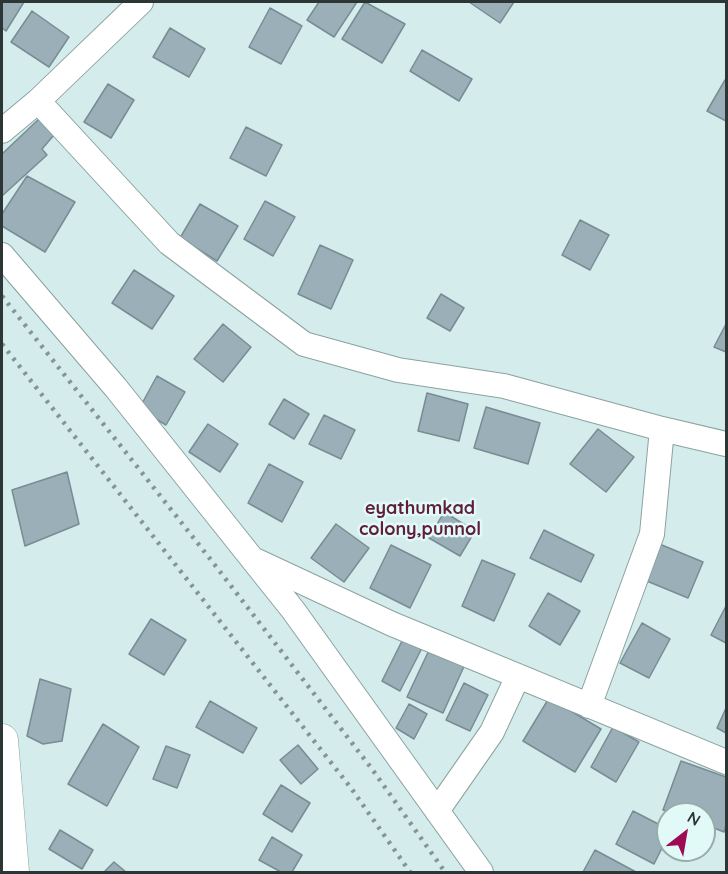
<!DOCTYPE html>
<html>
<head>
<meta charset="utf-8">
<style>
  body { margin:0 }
  #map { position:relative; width:728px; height:874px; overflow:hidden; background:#d4eceb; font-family:Quicksand,sans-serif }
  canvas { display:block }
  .frame { position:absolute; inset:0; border:3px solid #2c3635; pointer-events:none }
  .north { position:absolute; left:656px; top:802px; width:60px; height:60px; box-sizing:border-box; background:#e1faf8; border:2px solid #99acaa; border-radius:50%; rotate:31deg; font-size:16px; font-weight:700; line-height:24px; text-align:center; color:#2c3635 }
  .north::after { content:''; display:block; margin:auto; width:21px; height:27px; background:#9e0b55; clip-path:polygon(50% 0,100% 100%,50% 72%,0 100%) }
</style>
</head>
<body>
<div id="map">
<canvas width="728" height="874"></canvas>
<div class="frame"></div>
<div class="north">N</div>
</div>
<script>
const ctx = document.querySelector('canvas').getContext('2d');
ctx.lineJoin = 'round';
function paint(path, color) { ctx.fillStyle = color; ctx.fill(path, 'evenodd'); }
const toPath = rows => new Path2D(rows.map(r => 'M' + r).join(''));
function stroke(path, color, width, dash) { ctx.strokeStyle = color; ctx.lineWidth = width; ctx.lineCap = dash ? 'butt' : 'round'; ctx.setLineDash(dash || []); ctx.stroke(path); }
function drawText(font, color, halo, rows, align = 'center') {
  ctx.font = font + ' Quicksand,sans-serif'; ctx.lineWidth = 5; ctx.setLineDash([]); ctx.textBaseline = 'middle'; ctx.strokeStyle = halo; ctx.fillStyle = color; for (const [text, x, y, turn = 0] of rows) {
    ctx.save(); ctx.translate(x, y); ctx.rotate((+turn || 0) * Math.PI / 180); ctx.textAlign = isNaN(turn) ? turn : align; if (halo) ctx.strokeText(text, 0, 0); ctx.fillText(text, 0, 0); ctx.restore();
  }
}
const building = toPath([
  [2,2,24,2,6,31,2,28,2,2],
  [319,2,357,2,334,37,307,20,319,2],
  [365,2,405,24,382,63,342,39,365,2],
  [469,2,514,2,500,23,469,2],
  [270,8,302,26,281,64,249,47,270,8],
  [32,11,69,37,49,67,11,42,32,11],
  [170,28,205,49,189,77,153,57,170,28],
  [422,50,472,79,459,101,410,71,422,50],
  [725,80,726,81,726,121,707,111,725,80],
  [108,84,134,100,111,138,84,122,108,84],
  [41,117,54,135,42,149,47,155,2,196,2,154,41,117],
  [246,127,282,145,266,176,230,158,246,127],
  [27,176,75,202,45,252,2,226,2,214,27,176],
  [265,201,295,217,273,256,244,239,265,201],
  [200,204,238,226,217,261,180,238,200,204],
  [580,220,609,235,590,270,562,255,580,220],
  [320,245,353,260,331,309,298,294,320,245],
  [134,270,174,296,152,329,112,303,134,270],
  [441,294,464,308,450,331,427,318,441,294],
  [223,324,251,347,223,382,194,359,223,324],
  [726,324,726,352,714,347,726,324],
  [157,376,185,392,166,425,139,409,157,376],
  [427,393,468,404,459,441,418,431,427,393],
  [284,399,309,414,294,439,269,424,284,399],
  [486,407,540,423,528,464,474,448,486,407],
  [324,415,355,430,341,459,309,444,324,415],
  [208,424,238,444,220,472,189,452,208,424],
  [598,429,634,457,606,492,570,464,598,429],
  [269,464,303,482,282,522,248,503,269,464],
  [67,472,79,524,25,546,12,490,67,472],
  [444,512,475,531,460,556,429,538,444,512],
  [336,524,369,548,344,582,311,558,336,524],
  [544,530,594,555,581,582,530,558,544,530],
  [657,543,703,562,688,598,642,579,657,543],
  [391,545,431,565,410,608,370,588,391,545],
  [482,560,515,574,494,621,462,606,482,560],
  [548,593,580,611,560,645,529,626,548,593],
  [726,606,726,643,711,635,726,606],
  [151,619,186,640,164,675,129,654,151,619],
  [642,623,670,639,649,678,620,663,642,623],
  [403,639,422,648,400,691,382,681,403,639],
  [431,646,466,662,443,713,407,697,431,646],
  [40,679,71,689,62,741,43,744,27,736,40,679],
  [464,683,488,695,470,731,446,720,464,683],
  [549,698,601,729,575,772,523,741,549,698],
  [210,701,257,728,243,753,196,727,210,701],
  [409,704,427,714,414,739,396,728,409,704],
  [726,708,726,733,717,728,726,708],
  [103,724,139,747,107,806,68,784,103,724],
  [613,727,639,742,616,782,591,767,613,727],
  [298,745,318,769,301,784,280,760,298,745],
  [166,746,190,755,177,788,153,779,166,746],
  [681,761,726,777,726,825,724,832,704,824,704,814,676,814,663,810,681,761],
  [281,785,310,803,292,832,263,814,281,785],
  [633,811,668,829,668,836,654,864,616,844,633,811],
  [60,830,93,850,82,869,49,849,60,830],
  [272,837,302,855,292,872,281,872,259,860,272,837],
  [595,850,636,872,583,872,595,850],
  [114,862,126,872,104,872,114,862]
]);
paint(building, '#9aafb7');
stroke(building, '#788c94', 1.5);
const minor = toPath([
  [38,101,141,2],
  [2,131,38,101,169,243,304,344,398,370,504,386,662,429,726,444],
  [2,255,116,388,293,610,481,872],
  [257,561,392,624,726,762],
  [589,706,652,534,662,429],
  [437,811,492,732,518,676]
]);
const major = toPath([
  [2,740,13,872]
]);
stroke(minor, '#8ba2a0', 26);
stroke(major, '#8ba2a0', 33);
stroke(minor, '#fff', 24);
stroke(major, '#fff', 32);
stroke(toPath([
  [2,296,211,560,372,769,445,872],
  [2,344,351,788,410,872]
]), '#849594', 4.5, [3, 6]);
drawText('bold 18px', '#601e39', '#e1faf8', [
  ["eyathumkad",420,509],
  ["colony,punnol",420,530]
]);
</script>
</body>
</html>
